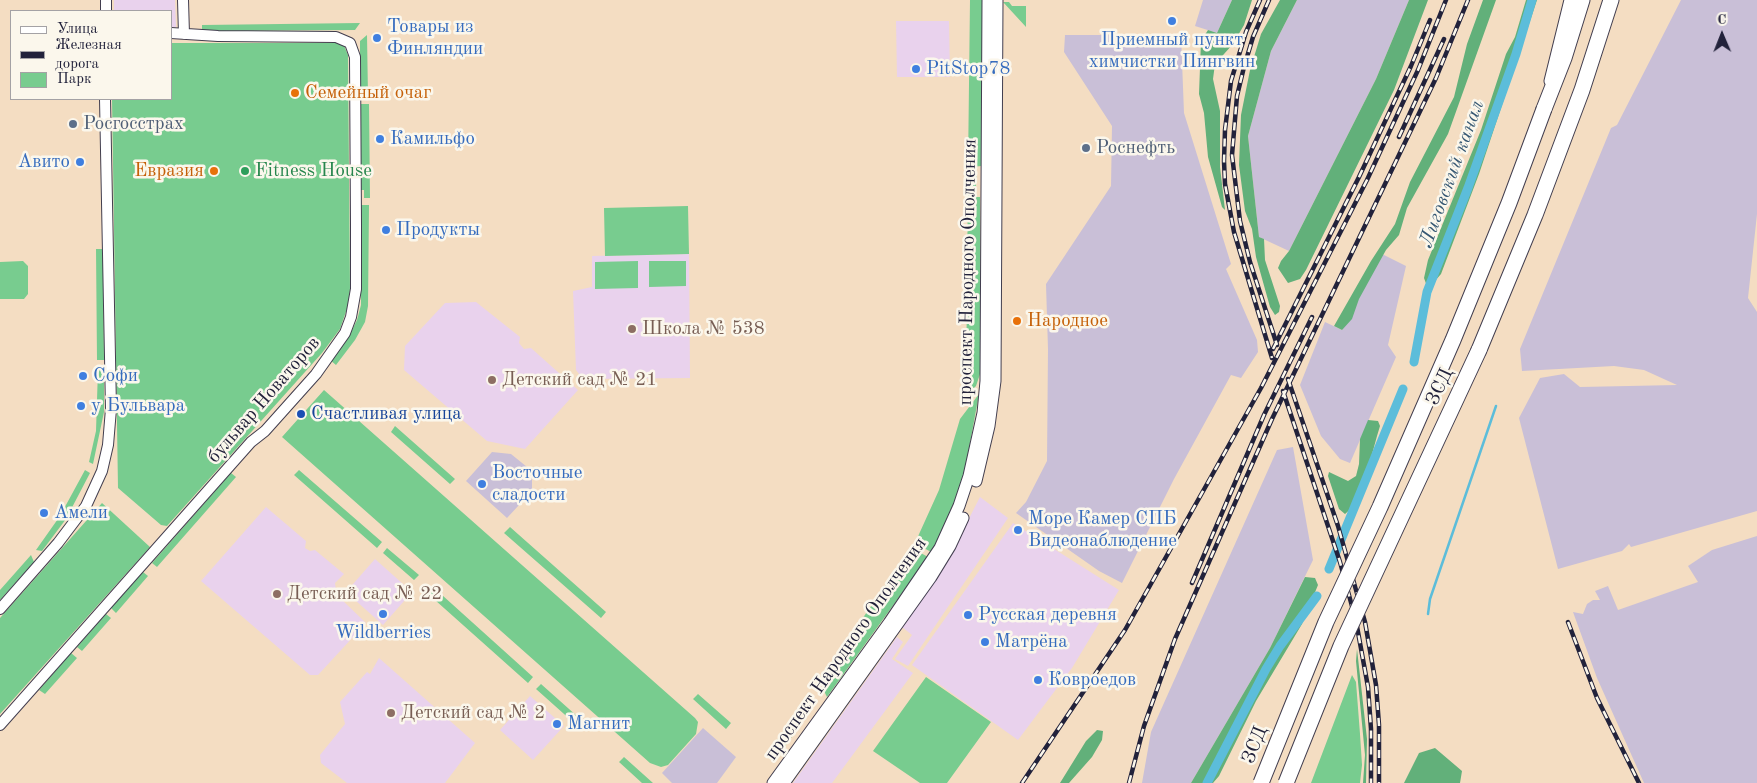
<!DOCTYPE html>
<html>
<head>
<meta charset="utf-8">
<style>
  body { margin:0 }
  #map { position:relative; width:1757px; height:783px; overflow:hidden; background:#f4ddc2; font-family:"Old Standard TT",serif }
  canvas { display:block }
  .legend { position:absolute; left:10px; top:10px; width:162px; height:90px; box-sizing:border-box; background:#fbf7ec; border:1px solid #a4a2a5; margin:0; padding:6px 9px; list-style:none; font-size:15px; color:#22223b }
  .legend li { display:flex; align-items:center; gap:10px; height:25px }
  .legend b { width:25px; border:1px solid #a4a2a5 }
  .north { position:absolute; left:1697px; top:10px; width:50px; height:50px; -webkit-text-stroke:4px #fbf7ec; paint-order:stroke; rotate:359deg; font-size:14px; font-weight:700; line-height:20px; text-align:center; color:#22223b }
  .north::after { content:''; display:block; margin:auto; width:18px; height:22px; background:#22223b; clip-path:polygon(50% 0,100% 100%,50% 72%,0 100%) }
</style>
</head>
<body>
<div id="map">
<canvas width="1757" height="783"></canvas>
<ul class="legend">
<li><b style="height:6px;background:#fff"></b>Улица</li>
<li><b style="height:6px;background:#22223b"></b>Железная дорога</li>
<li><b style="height:14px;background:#78cc8f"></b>Парк</li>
</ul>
<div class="north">С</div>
</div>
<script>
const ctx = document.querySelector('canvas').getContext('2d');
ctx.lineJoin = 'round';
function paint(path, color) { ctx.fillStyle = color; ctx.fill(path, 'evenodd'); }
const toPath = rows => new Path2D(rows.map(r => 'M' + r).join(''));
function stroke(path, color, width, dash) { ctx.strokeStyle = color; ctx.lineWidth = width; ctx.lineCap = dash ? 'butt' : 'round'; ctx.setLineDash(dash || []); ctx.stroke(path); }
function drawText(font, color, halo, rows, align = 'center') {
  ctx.font = font + ' "Old Standard TT",serif'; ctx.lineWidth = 5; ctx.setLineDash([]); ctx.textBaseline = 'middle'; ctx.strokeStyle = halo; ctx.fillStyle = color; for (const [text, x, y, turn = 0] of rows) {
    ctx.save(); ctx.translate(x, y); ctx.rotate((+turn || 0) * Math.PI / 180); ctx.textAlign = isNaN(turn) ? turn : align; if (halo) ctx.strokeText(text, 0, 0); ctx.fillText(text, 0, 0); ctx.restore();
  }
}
paint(toPath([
  [114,0,175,0,176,27,171,27,171,11,114,11],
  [896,21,949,21,950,77,897,77],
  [689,254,690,378,583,379,576,370,573,291,592,287,592,256],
  [476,302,520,337,519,343,524,349,531,348,578,390,525,449,487,441,404,370,405,346,445,303],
  [980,497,1008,518,908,666,895,659,912,635,902,627,944,567],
  [266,507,306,541,305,548,310,551,315,550,344,574,335,583,336,590,340,598,366,623,318,675,310,675,201,581],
  [1013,523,1119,590,1072,668,1018,740,912,665],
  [375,559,412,592,383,625,346,592],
  [897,637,903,642,892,659,913,673,832,783,793,783],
  [379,658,475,743,445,783,347,783,321,763,320,755,345,724,340,702,367,672,370,674],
  [530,696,564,726,533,760,500,730]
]), '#e9d2ed');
paint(toPath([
  [1203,0,1232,0,1217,33,1195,26],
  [1297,0,1409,0,1376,79,1289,251,1259,237,1248,136,1271,51],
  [1681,0,1757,0,1757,214,1748,298,1757,312,1757,511,1631,547,1629,544,1622,551,1558,569,1519,418,1540,378,1564,374,1580,387,1677,385,1644,370,1614,366,1522,371,1520,349,1611,128,1617,125],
  [1065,35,1181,35,1184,113,1231,264,1226,269,1257,340,1258,352,1241,378,1231,375,1174,479,1122,583,1099,571,1016,513,1026,502,1047,461,1048,349,1046,284,1111,186,1112,126,1064,52],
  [1380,253,1406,266,1388,345,1396,357,1350,463,1340,459,1321,436,1300,385,1325,322,1342,330],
  [1293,447,1313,560,1270,648,1191,783,1142,783,1151,732,1277,450],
  [492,452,511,454,532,471,532,491,507,518,466,481],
  [1757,536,1757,783,1644,783,1597,678,1573,612,1583,614,1587,604,1593,600,1600,600,1595,591,1608,586,1618,610,1698,582,1688,566,1712,550],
  [703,728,736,757,717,783,672,783,662,773]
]), '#c9bfd7');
paint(toPath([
  [970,0,983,0,982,166,968,167],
  [1003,2,1009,2,1012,6,1026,6,1026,27],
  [360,23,355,30,202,31,202,25],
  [367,35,368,96,360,96,360,41],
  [171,43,343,43,348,55,350,289,349,303,340,329,322,353,167,526,161,525,118,488,112,99,171,99],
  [360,104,369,104,370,198,364,198,364,190,361,190],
  [968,172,977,172,975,197,980,197,981,371,976,386,966,396],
  [361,205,369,205,368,306,365,322,355,340,336,365,330,360,349,336,357,320,361,305],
  [688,206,689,254,605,256,604,208],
  [96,249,103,249,104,360,97,360],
  [23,261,28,266,28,294,24,299,0,299,0,262],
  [638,261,638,288,595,289,595,262],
  [649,261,686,261,686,286,649,287],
  [98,369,104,369,104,412,93,464,89,462,96,431],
  [324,390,695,718,698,722,696,734,668,765,661,767,650,763,282,437],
  [979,394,964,476,942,534,931,552,915,543,939,490,960,419],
  [395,426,455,479,450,484,391,432],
  [85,470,90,473,66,519,42,551,36,550,60,516],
  [299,470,382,542,377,548,294,475],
  [231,473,236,477,157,567,152,563],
  [102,503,150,547,0,714,0,618],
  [510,527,606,612,601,618,504,533],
  [387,548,419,575,414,580,383,553],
  [912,548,928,557,827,697,825,693,822,676],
  [31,555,34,562,0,600,0,590],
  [143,572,148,576,116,613,111,608],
  [432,586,533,677,528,683,426,592],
  [106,614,111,618,82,651,77,647],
  [71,653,77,658,45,694,39,690],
  [1352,675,1356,682,1360,734,1362,765,1360,783,1311,783],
  [926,677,991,722,947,783,920,783,873,751],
  [541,684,578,717,573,722,536,689],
  [811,693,813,704,811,710,778,756,770,750],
  [698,694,731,723,726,729,693,699],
  [624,757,653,783,642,783,619,762]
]), '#78cc8f');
paint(toPath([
  [1232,0,1252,0,1244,25,1233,44,1215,64,1213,79,1220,111,1220,167,1225,210,1222,207,1208,157,1204,113,1199,94,1201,41,1208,30,1217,33],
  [1280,0,1297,0,1271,51,1248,136,1259,237,1264,239,1265,260,1280,306,1279,312,1275,315,1270,307,1256,257,1252,229,1245,211,1239,165,1241,115,1250,70,1261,34],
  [1409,0,1428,0,1394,90,1306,270,1300,279,1288,283,1278,268,1281,261,1289,251,1376,79],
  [1483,0,1496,0,1448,134,1407,208,1399,235,1386,250,1359,299,1352,319,1342,330,1334,326,1371,261,1395,224,1410,182,1454,97,1467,44],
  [1526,0,1537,0,1479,174,1441,274,1428,289,1424,278,1428,260,1481,130,1506,54,1515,37],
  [1368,420,1378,421,1380,426,1377,436,1371,458,1353,507,1345,514,1339,509,1328,476,1329,472,1348,481,1356,476,1359,464,1360,439],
  [1305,577,1315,578,1318,585,1302,624,1256,701,1219,776,1213,783,1191,783,1270,648],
  [1357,649,1367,739,1366,783,1363,783,1365,755,1356,661],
  [1097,730,1103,731,1102,740,1092,757,1069,783,1060,783,1086,741],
  [1435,748,1462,771,1460,783,1404,783,1419,753]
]), '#62b07a');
stroke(toPath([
  [1428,614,1430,599,1496,406]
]), '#5cbdda', 2.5);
stroke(toPath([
  [1414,362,1427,292,1468,188,1516,54,1532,0],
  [1329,569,1403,389],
  [1207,783,1266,669,1280,646,1317,596]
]), '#5cbdda', 9);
const tertiary = toPath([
  [106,0,106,11],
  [183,0,184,34],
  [0,609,58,543,86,506,102,471,108,445,111,409,105,99],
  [0,725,251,442,265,431,316,374,345,333,351,317,356,289,356,225,355,57,350,43,336,37,218,36,171,33]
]);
const secondary = toPath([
  [1550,81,1570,0],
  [976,481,989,426,995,381,997,0],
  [773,783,889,623,940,548,959,506,969,476,983,413,986,381,988,0],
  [784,783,931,577,950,546,963,518]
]);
const motorway = toPath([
  [1544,109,1564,58,1582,0],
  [1479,350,1535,215,1582,90,1611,0]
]);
stroke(tertiary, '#423e4f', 12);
stroke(secondary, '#423e4f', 13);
stroke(motorway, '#423e4f', 17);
stroke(tertiary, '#fff', 10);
stroke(secondary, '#fff', 11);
stroke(motorway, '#fff', 15);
const rail = toPath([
  [1260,0,1246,32,1231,81,1225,130,1224,161,1225,184,1234,232,1272,358],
  [1269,0,1253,37,1244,67,1237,96,1232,155,1240,221,1250,262,1277,345],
  [1399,137,1444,39],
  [1273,349,1359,177,1411,66,1430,20],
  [1288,379,1338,526,1365,622,1376,685,1379,725,1379,783],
  [1283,391,1340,562,1356,621,1368,687,1371,729,1371,783],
  [1192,583,1264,415,1312,317],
  [1568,622,1597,698,1639,783],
  [1022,783,1125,630,1261,388,1367,180,1418,70,1446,0],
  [1129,783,1144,726,1175,639,1272,419,1436,78,1468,0]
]);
stroke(rail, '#22223b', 4.5);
stroke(rail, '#fbf7ec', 2.5, [8]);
const motorwayBridge = toPath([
  [1261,783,1326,622,1380,507,1453,340,1509,203,1544,109],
  [1286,783,1341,646,1479,350]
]);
stroke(motorwayBridge, '#423e4f', 17, []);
stroke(motorwayBridge, '#fff', 15);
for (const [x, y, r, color] of [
  [1172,21,5,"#3f7fe0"],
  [377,38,5,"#3f7fe0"],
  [916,69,5,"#3f7fe0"],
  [295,93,5,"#e8710a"],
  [73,124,5,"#5c6f8a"],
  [380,139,5,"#3f7fe0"],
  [1086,148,5,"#5c6f8a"],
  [80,162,5,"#3f7fe0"],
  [214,171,5,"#e8710a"],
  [245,171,5,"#2e9e5b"],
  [386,230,5,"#3f7fe0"],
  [1017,321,5,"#e8710a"],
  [632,329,5,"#8d6e63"],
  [83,376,5,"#3f7fe0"],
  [492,380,5,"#8d6e63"],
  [81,406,5,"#3f7fe0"],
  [301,414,5,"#1a4fb4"],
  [482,484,5,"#3f7fe0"],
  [44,513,5,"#3f7fe0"],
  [1018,530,5,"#3f7fe0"],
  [277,594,5,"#8d6e63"],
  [383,614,5,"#3f7fe0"],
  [968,615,5,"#3f7fe0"],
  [985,642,5,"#3f7fe0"],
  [1038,680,5,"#3f7fe0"],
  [391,713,5,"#8d6e63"],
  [557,724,5,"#3f7fe0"]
]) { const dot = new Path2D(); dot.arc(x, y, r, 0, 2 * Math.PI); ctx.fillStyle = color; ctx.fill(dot); stroke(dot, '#fbf7ec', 2); }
drawText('19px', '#366cbe', '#fbf7ec', [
  ["Товары из",387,27],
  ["Финляндии",387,49],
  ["Приемный пункт",1172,40,"center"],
  ["химчистки Пингвин",1172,62,"center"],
  ["PitStop78",926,69],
  ["Камильфо",390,139],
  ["Авито",70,162,"right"],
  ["Продукты",396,230],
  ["Софи",93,376],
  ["у Бульвара",91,406],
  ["Восточные",492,473],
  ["сладости",492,495],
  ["Амели",54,513],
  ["Море Камер СПБ",1028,519],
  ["Видеонаблюдение",1028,541],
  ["Русская деревня",978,615],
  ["Wildberries",383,633,"center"],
  ["Матрёна",995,642],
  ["Ковроедов",1048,680],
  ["Магнит",567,724]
], 'left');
drawText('19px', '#c56008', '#fbf7ec', [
  ["Семейный очаг",305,93],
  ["Евразия",204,171,"right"],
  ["Народное",1027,321]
], 'left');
drawText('19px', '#4e5e75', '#fbf7ec', [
  ["Росгосстрах",83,124],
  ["Роснефть",1096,148]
], 'left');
drawText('19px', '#27864d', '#fbf7ec', [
  ["Fitness House",255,171]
], 'left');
drawText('19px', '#22223b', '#fbf7ec', [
  ["проспект Народного Ополчения",968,272,-89],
  ["ЗСД",1440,387,-65],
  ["бульвар Новаторов",264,400,-49],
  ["проспект Народного Ополчения",846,649,-55],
  ["ЗСД",1255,745,-68]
]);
drawText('19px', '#785e54', '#fbf7ec', [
  ["Школа № 538",642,329],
  ["Детский сад № 21",502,380],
  ["Детский сад № 22",287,594],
  ["Детский сад № 2",401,713]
], 'left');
drawText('19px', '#164399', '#fbf7ec', [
  ["Счастливая улица",311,414]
], 'left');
drawText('italic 20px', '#365873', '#fbf7ec', [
  ["Лиговский канал",1452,174,-70]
]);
</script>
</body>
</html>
